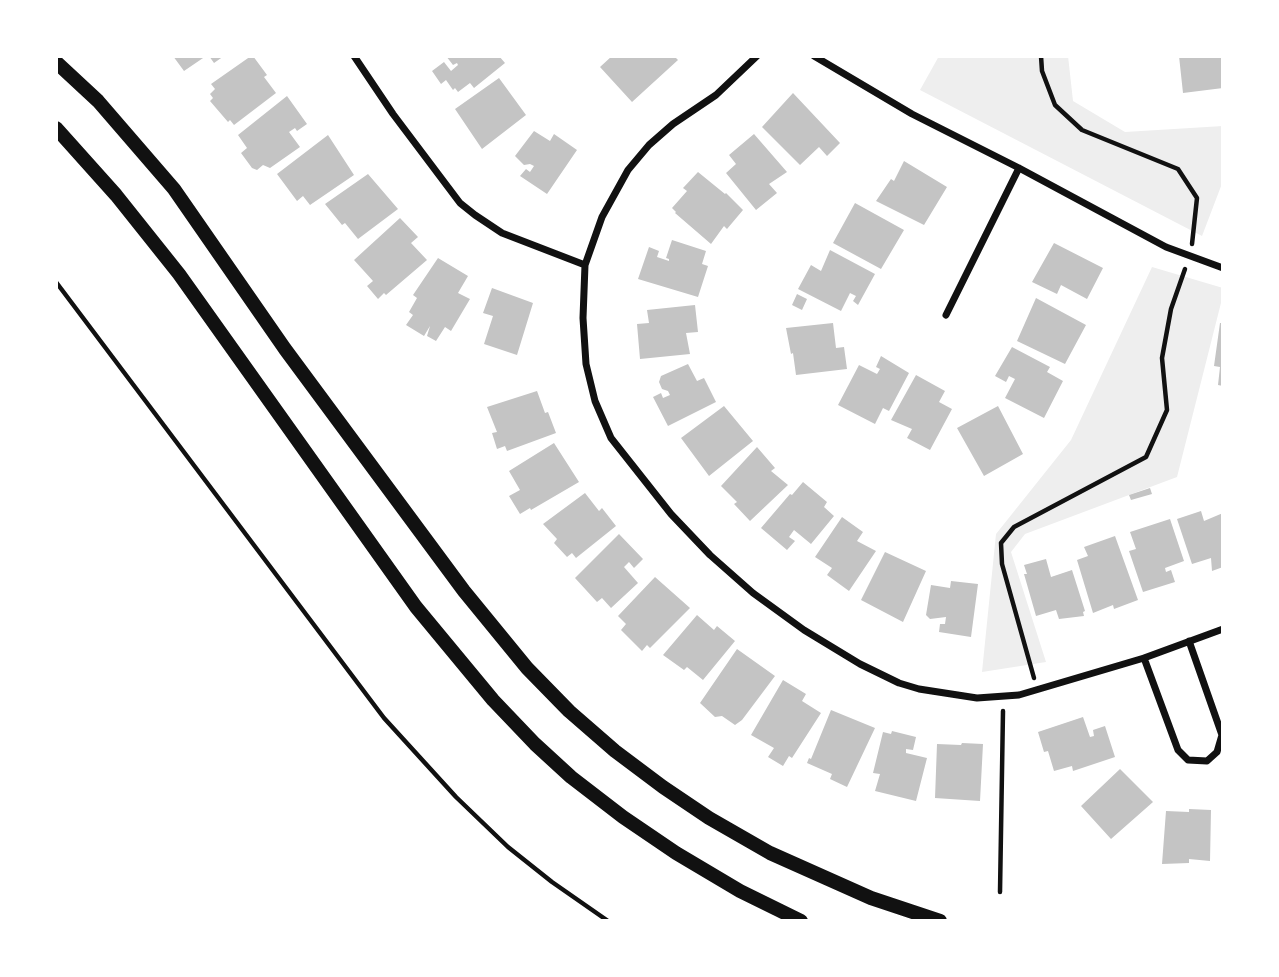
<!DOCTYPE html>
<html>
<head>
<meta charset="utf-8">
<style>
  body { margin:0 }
  #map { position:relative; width:1279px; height:977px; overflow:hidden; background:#fff; font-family:Barlow,sans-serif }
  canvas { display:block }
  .frame { position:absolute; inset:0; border:58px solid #fff; pointer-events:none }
</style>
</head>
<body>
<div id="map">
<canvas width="1279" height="977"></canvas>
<div class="frame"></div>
</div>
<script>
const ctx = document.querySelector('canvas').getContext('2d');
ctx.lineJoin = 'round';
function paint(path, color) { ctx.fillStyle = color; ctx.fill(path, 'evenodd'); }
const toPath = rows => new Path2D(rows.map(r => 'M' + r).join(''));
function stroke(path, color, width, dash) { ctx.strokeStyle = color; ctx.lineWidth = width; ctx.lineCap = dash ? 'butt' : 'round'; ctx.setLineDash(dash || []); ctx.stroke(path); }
paint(toPath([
  [939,56,1068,56,1073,101,1125,132,1223,126,1223,181,1202,236,920,90],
  [1152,267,1223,288,1223,295,1177,477,1025,534,1011,552,1046,662,982,672,996,534,1071,440]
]), '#eee');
paint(toPath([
  [173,56,206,56,184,71],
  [209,56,224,56,214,63],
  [251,56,253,56,267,75,264,77,276,93,234,125,230,120,228,122,210,101,213,98,210,94,215,89,211,84],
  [446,56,499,56,505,63,474,88,470,83,458,92,455,88,453,90,446,80,441,84,432,71,444,62,451,71,458,65,457,63,453,65],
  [612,56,674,56,678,60,632,102,600,67],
  [1179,56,1223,56,1223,88,1183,93],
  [499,78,526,115,482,149,455,109],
  [793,93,840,143,827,156,819,147,800,165,762,127],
  [287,96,307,124,297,131,295,128,289,132,300,147,270,168,263,165,257,170,252,168,241,153,247,148,238,135],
  [534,131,550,141,554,134,577,150,547,194,520,176,526,169,530,172,534,166,530,164,524,165,515,156],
  [754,134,787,172,769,184,777,193,756,210,726,173,736,164,729,155],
  [328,135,354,175,310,205,303,196,297,201,277,174],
  [904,161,947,187,924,225,876,201,891,179,894,181],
  [698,172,725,194,726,193,743,210,727,229,724,226,711,244,675,213,676,212,672,208,687,191,683,188],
  [368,174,398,209,358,239,345,223,342,225,325,204],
  [855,203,904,230,881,269,833,243],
  [400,218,418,237,411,243,427,260,386,295,384,293,378,299,367,286,373,281,354,260],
  [672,240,706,251,702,264,708,266,698,297,638,279,649,247,659,251,657,257,669,261,669,259,666,258],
  [1054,243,1103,268,1087,299,1061,285,1057,294,1032,282],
  [830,250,875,274,858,305,853,301,856,296,850,293,841,311,798,289,811,265,821,271],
  [438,258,468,276,458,293,470,299,451,331,445,327,436,341,427,336,430,326,424,336,406,325,413,315,409,312,417,298,413,295],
  [492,288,533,303,517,355,484,344,493,316,483,313],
  [797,294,807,299,802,310,792,305],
  [1036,298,1086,325,1065,364,1017,341],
  [695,305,698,332,686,333,690,354,640,359,637,324,649,323,647,310],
  [833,323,836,348,844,347,847,369,796,375,793,353,791,354,786,328],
  [1220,323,1223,323,1223,386,1218,385,1220,367,1214,366],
  [1012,347,1050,367,1047,372,1063,381,1044,418,1005,398,1015,379,1009,376,1006,382,995,376],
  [881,356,909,373,889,411,883,408,875,424,838,405,859,365,877,374,880,369,876,367],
  [688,364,697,381,704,378,716,402,668,426,653,397,661,393,663,398,670,395,668,391,662,389,659,382,661,376],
  [916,375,945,391,939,402,952,409,930,450,907,438,912,429,891,420],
  [537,391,545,413,548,412,556,433,507,451,505,446,497,449,492,433,497,432,487,407],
  [724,406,753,441,709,476,681,438],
  [998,406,1023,454,984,476,957,428],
  [554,443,579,482,531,510,530,508,520,514,509,496,520,490,509,471],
  [757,447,775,468,771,471,788,485,750,521,734,504,737,502,721,486],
  [803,482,827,502,824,507,834,516,811,544,794,530,789,537,795,541,787,550,761,528,790,494,792,495],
  [1150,488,1152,494,1131,500,1129,495],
  [585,493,599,511,602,508,616,526,576,558,572,553,567,557,554,543,557,539,543,524],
  [1201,511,1204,521,1223,513,1223,567,1212,571,1211,558,1192,564,1177,519],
  [842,517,863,532,857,541,876,551,849,591,827,575,832,568,815,557],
  [1170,519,1184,561,1165,568,1166,572,1171,570,1175,582,1143,592,1129,551,1136,549,1130,532],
  [619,534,643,559,634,568,629,562,624,567,638,583,611,608,602,598,597,602,575,578],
  [1115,536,1138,600,1114,609,1113,605,1093,613,1077,560,1088,556,1084,547],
  [885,552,926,571,903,622,861,600],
  [1046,559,1051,577,1072,570,1085,611,1083,612,1084,616,1059,619,1056,610,1036,616,1024,574,1027,574,1024,565],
  [655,577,690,608,650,648,647,645,642,651,621,630,626,624,618,616],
  [951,581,978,584,971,637,939,632,940,624,945,624,946,617,930,619,926,615,931,585,950,588],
  [697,615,714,630,717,626,735,641,703,680,687,667,684,670,663,655],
  [737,649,775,676,742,720,735,725,722,716,715,717,700,703],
  [783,680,806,694,802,701,821,713,792,758,789,756,783,766,768,757,774,748,751,735],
  [831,710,875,728,847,787,830,779,832,774,807,763,809,758,811,759],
  [1083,717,1090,737,1094,736,1093,730,1105,726,1115,757,1073,771,1072,766,1054,771,1048,751,1044,752,1038,732],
  [892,731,916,737,913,750,906,749,906,753,927,758,916,801,875,791,880,774,873,773,883,732,891,734],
  [962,743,983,744,980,801,935,798,937,744,961,745],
  [1120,769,1153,802,1111,839,1081,806],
  [1189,809,1211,810,1210,861,1189,859,1189,863,1162,864,1166,811,1189,812]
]), '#c4c4c4');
stroke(toPath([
  [1041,56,1042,71,1055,105,1082,130,1178,169,1197,198,1192,244],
  [56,282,384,718,456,797,508,847,552,882,608,921],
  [1034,678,1002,564,1001,543,1014,527,1146,457,1167,410,1162,358,1171,309,1185,269],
  [1000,892,1003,711]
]), '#111', 4.5);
stroke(toPath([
  [354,56,393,114,460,203,475,215,502,233,585,265],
  [757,56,716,95,673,124,649,145,628,170,602,217,585,265,583,318,586,364,595,401,611,438,671,514,710,555,753,593,804,630,860,664,899,683,919,689,977,698,1019,695,1144,658,1223,629],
  [814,56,912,114,1019,168,1166,247,1223,268],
  [946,315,1019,168],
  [1144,658,1178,750,1188,760,1207,761,1217,752,1222,735,1189,641]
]), '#111', 7);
stroke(toPath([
  [56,62,98,101,174,189,285,349,464,591,527,668,569,711,615,751,663,787,709,818,770,853,871,898,940,921],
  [56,128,116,195,179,274,416,607,493,700,535,744,571,777,623,817,676,853,740,891,801,921]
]), '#111', 14);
</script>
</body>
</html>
